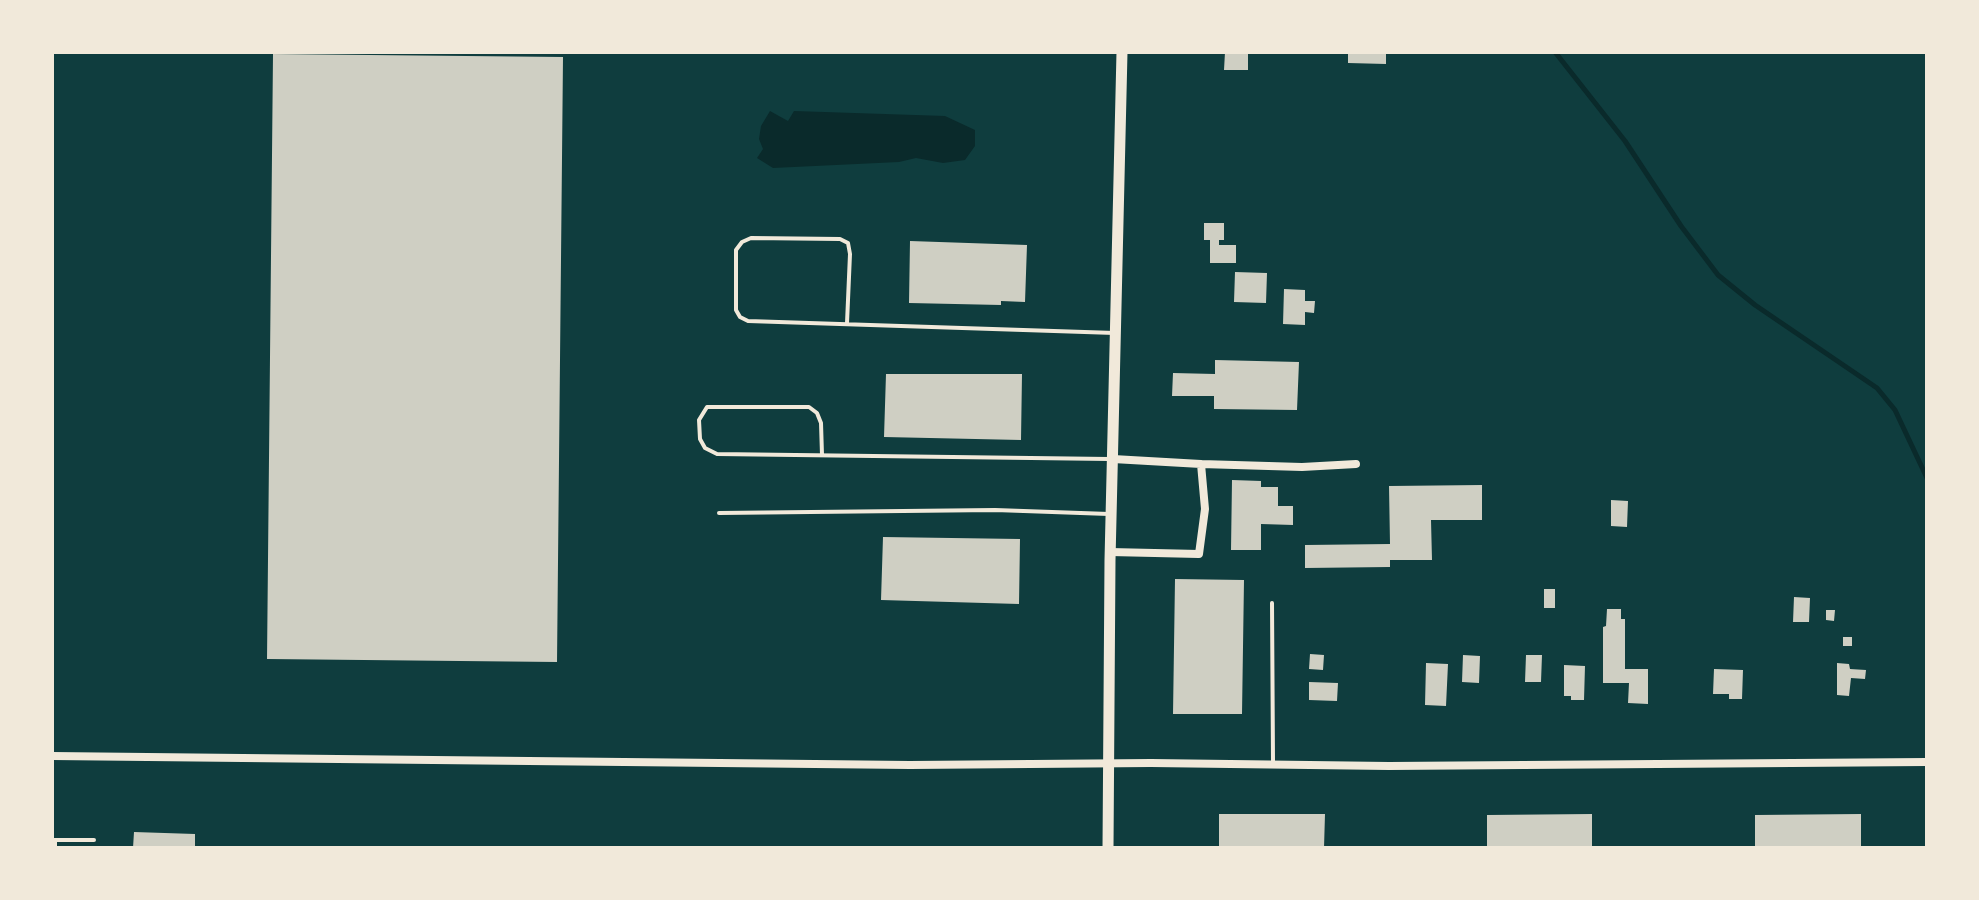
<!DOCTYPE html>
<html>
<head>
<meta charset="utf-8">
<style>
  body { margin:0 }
  #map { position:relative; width:1979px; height:900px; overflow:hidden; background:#0f3d3e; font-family:"Nunito Sans",sans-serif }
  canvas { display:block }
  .frame { position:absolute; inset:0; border:54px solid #f1e9da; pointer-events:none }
</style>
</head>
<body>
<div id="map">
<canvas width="1979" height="900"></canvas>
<div class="frame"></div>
</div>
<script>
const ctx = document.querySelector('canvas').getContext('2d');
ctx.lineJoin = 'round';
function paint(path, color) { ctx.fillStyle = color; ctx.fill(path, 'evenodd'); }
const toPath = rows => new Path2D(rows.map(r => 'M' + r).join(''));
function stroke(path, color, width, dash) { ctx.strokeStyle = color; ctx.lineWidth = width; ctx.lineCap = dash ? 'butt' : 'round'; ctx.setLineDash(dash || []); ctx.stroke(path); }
paint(toPath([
  [770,111,788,121,794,111,945,116,975,130,975,146,965,160,943,163,916,158,899,162,773,168,757,158,763,149,759,139,761,126]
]), '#0a2a2b');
stroke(toPath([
  [1555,52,1625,141,1681,226,1718,275,1755,305,1877,388,1895,410,1927,478]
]), '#0a2a2b', 5);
paint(toPath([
  [1225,52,1248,52,1248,70,1224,70],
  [1348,52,1386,52,1386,64,1348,63],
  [273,54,563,57,557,662,267,659],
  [1204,223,1224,223,1224,240,1219,240,1219,245,1236,245,1236,263,1210,263,1210,240,1204,240],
  [910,241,1027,245,1025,302,1001,301,1001,305,909,303],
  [1235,272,1267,273,1266,303,1234,302],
  [1284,289,1305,290,1305,301,1315,301,1314,313,1305,312,1305,325,1283,324],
  [1215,360,1299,362,1297,410,1214,409,1214,396,1172,396,1173,373,1215,374],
  [886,374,1022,374,1021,440,884,437],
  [1232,480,1261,481,1261,487,1278,487,1278,506,1293,506,1293,525,1261,524,1261,550,1231,550],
  [1482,485,1482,520,1431,520,1432,560,1390,560,1390,567,1305,568,1305,545,1390,544,1389,486],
  [1611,500,1628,501,1627,527,1611,526],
  [883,537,1020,539,1019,604,881,600],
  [1175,579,1244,580,1242,714,1173,714],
  [1544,589,1555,589,1555,608,1544,608],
  [1794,597,1810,598,1809,622,1793,622],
  [1607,609,1621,609,1621,619,1625,619,1625,669,1648,669,1648,704,1628,703,1629,683,1603,683,1603,627,1606,626],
  [1826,610,1835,610,1834,621,1826,620],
  [1843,637,1852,637,1852,646,1843,646],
  [1310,654,1324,655,1323,670,1309,669],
  [1463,655,1480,656,1479,683,1462,682],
  [1526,655,1542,655,1541,682,1525,682],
  [1426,663,1448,664,1446,706,1425,705],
  [1837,663,1849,664,1850,669,1866,670,1865,679,1851,678,1849,696,1837,695],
  [1564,665,1585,666,1584,700,1571,700,1571,696,1564,696],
  [1714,669,1743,670,1742,699,1729,699,1729,694,1713,694],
  [1309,682,1338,683,1337,701,1309,700],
  [1219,814,1325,814,1324,848,1219,848],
  [1592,814,1592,848,1487,848,1487,815],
  [1861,814,1861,848,1755,848,1755,815],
  [134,832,195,834,195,848,133,848]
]), '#cfcfc3');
stroke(toPath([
  [847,323,850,254,848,243,840,239,751,238,742,242,736,250,736,310,740,317,748,321,1115,333],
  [822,455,821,423,817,413,809,407,707,407,699,420,700,439,705,448,717,454,1109,459],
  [719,513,995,510,1109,514],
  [1272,603,1273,762],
  [52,840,94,840],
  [55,848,55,840]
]), '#f1e9da', 4);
stroke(toPath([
  [1113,459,1201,464,1302,467,1356,464],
  [1110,552,1199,554,1205,509,1201,464],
  [52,756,910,765,1151,763,1389,766,1927,762]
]), '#f1e9da', 8);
stroke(toPath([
  [1108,848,1110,560,1122,52]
]), '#f1e9da', 11);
</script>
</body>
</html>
